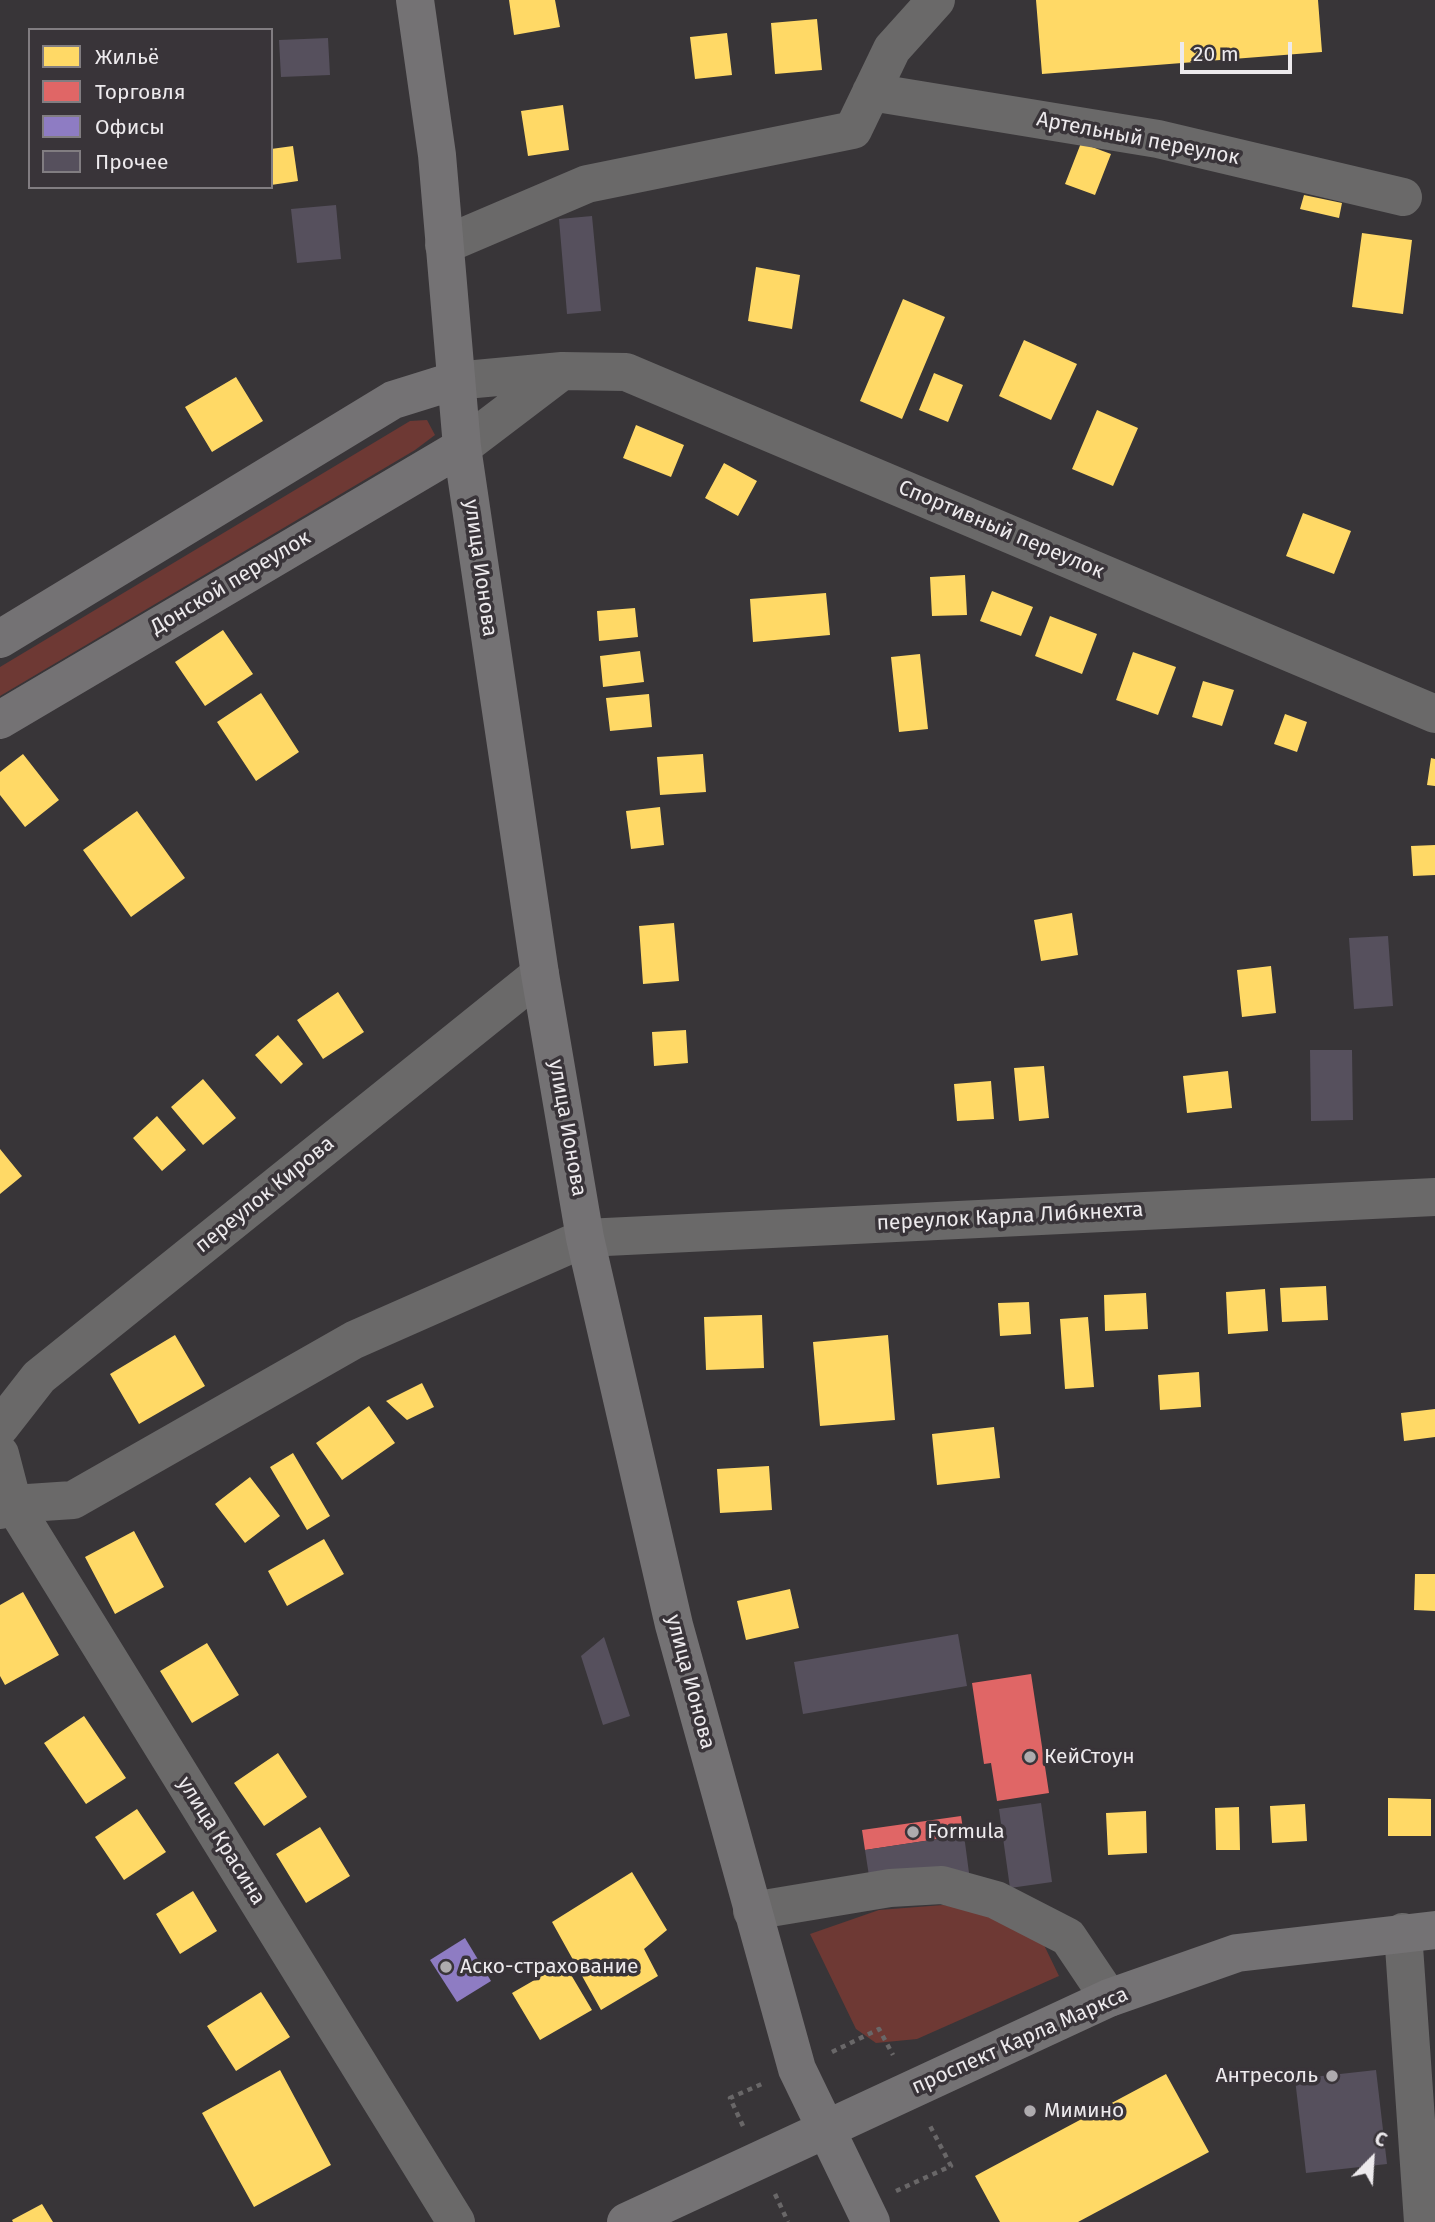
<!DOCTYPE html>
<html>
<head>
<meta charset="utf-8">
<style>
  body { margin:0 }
  #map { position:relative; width:1435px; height:2222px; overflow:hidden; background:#383538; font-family:"Fira Sans",sans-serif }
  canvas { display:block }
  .legend { position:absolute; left:28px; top:28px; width:245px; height:161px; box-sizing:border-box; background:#393439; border:2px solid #817d81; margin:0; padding:9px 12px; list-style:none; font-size:21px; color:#edeaed }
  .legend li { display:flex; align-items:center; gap:14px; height:35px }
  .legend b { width:35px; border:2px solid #817d81 }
  .north { position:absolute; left:1337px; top:2124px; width:70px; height:70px; -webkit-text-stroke:5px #393439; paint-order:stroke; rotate:24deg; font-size:19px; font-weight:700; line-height:28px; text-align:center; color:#edeaed }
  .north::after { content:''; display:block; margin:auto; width:24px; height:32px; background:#edeaed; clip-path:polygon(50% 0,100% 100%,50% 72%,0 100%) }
  .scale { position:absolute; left:1180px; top:42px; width:112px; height:32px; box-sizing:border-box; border:4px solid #edeaed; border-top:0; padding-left:9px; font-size:21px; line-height:24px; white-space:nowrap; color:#edeaed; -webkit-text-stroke:5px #393439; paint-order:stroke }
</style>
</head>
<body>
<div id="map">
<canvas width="1435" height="2222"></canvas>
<ul class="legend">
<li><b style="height:19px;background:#ffd966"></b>Жильё</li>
<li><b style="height:19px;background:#e06666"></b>Торговля</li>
<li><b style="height:19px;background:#8e7cc3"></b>Офисы</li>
<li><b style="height:19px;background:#56505d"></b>Прочее</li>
</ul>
<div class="north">С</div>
<div class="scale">20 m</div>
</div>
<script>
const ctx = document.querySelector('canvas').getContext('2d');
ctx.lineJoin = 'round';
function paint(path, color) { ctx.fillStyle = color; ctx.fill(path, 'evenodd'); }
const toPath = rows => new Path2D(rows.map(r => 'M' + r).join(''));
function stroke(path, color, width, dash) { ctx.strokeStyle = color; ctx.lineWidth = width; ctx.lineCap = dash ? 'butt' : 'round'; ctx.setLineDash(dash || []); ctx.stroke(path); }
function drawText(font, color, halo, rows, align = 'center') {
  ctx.font = font + ' "Fira Sans",sans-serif'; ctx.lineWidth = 7; ctx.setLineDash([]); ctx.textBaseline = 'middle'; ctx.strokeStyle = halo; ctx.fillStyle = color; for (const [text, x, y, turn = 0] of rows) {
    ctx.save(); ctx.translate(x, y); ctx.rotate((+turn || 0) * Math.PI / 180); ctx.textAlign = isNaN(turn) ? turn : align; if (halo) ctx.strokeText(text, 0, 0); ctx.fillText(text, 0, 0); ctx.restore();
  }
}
paint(toPath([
  [427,420,435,435,415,450,0,696,0,667,410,421],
  [943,1905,989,1913,1044,1945,1059,1976,917,2039,876,2043,856,2029,810,1934,879,1910]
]), '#6e3934');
paint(toPath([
  [509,0,555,0,560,27,514,35],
  [1036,0,1318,0,1322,52,1042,74],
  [817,19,822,70,775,74,771,23],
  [727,33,732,75,695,79,690,37],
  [563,105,569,150,528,156,521,111],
  [1081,143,1111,154,1095,195,1065,184],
  [293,146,298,181,271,185,271,149],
  [1304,195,1342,203,1339,218,1300,209],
  [1362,233,1412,240,1403,314,1352,307],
  [756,267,800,275,792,329,748,321],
  [903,299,945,317,902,419,860,401],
  [1024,340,1077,364,1051,420,999,396],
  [934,373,963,385,948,422,919,410],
  [236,377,263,421,212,452,185,407],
  [1097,410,1138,428,1113,486,1072,469],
  [636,425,684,445,671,477,623,458],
  [724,463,757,481,738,516,705,498],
  [1303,513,1351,531,1334,574,1286,556],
  [965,575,967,615,932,616,930,577],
  [992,591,1033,607,1021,636,980,621],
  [826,593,830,635,753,642,750,599],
  [635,608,638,637,599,641,597,611],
  [1050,616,1097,634,1082,674,1035,656],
  [223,630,253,674,205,706,175,662],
  [640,651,644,682,603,687,600,656],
  [1133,652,1176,667,1158,715,1116,700],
  [920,654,928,729,899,732,891,657],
  [1203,681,1234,690,1222,726,1192,717],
  [261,693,299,752,256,781,217,722],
  [649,694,652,727,610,731,606,698],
  [1285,714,1307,722,1297,752,1274,744],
  [23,754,59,800,25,827,0,795,0,772],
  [703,754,706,792,660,795,657,757],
  [1431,758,1435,759,1435,786,1427,785],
  [660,807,664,845,631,849,626,811],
  [137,811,185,878,131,917,83,850],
  [1435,845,1435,875,1413,876,1411,846],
  [1072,913,1078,955,1041,961,1034,920],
  [674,923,679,981,643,984,639,926],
  [1271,966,1276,1013,1242,1017,1237,970],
  [338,992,364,1032,323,1059,297,1020],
  [686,1030,688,1063,654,1066,652,1032],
  [278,1035,303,1064,281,1084,255,1055],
  [1044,1066,1049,1118,1019,1121,1014,1068],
  [1228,1071,1232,1108,1187,1113,1183,1076],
  [203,1079,236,1118,203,1145,171,1107],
  [991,1081,994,1119,957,1121,954,1084],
  [157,1116,186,1150,162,1171,133,1138],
  [0,1149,22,1176,0,1194],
  [1326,1286,1328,1320,1282,1322,1280,1288],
  [1265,1289,1268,1331,1228,1334,1226,1292],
  [1146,1293,1148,1329,1105,1331,1104,1295],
  [1029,1302,1031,1334,1000,1336,998,1303],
  [762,1315,764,1368,706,1370,704,1317],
  [1088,1317,1094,1387,1065,1389,1060,1319],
  [175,1335,205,1386,139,1424,110,1374],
  [888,1335,895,1420,820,1426,813,1342],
  [1199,1372,1201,1407,1160,1410,1158,1375],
  [422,1383,434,1407,407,1420,386,1401],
  [369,1406,395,1443,342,1480,316,1443],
  [1435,1409,1435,1437,1404,1441,1401,1413],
  [994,1427,1000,1478,937,1485,932,1434],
  [293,1453,330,1516,307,1530,270,1467],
  [769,1466,772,1510,720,1513,717,1469],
  [250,1477,280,1516,245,1543,215,1504],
  [134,1531,164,1587,115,1614,85,1557],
  [324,1539,344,1574,287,1606,268,1571],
  [1415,1574,1435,1574,1435,1611,1414,1610],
  [790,1589,799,1628,746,1640,737,1601],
  [23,1592,59,1655,5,1685,0,1676,0,1605],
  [207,1643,239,1695,192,1723,160,1671],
  [84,1716,126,1778,86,1804,44,1743],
  [278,1753,307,1797,264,1826,234,1783],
  [1388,1798,1431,1799,1431,1836,1388,1836],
  [1305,1804,1307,1841,1272,1843,1270,1806],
  [1239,1807,1240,1850,1216,1850,1215,1808],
  [137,1809,166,1852,124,1880,95,1837],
  [1146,1811,1147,1853,1108,1855,1106,1813],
  [320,1827,350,1876,306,1903,276,1854],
  [632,1872,667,1930,644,1949,658,1976,601,2010,552,1922],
  [193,1891,217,1931,180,1954,156,1914],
  [564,1963,592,2010,540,2040,512,1993],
  [261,1992,290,2037,236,2071,207,2026],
  [280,2070,331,2165,254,2207,202,2113],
  [1166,2074,1209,2152,1078,2222,1000,2222,975,2176],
  [42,2204,53,2222,13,2222,12,2220]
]), '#ffd966');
paint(toPath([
  [1031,1674,1049,1793,997,1801,991,1763,984,1764,972,1683],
  [961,1816,964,1835,865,1850,862,1830]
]), '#e06666');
paint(toPath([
  [465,1938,491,1981,457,2002,430,1960]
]), '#8e7cc3');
paint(toPath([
  [328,38,330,75,281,77,279,40],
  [336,205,341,259,297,263,291,209],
  [592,216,601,311,567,314,559,219],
  [1388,936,1393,1006,1354,1009,1349,938],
  [1310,1050,1352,1050,1353,1120,1311,1121],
  [958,1634,967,1686,803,1714,794,1662],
  [604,1637,630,1716,603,1725,581,1656],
  [1041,1803,1052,1882,1010,1888,999,1809],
  [964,1835,971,1888,873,1902,865,1850],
  [1376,2070,1387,2164,1306,2173,1295,2079]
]), '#56505d');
stroke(toPath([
  [832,2052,879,2029,893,2055],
  [743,2126,730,2098,764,2083],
  [896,2191,951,2166,928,2122],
  [775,2194,788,2222]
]), '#696768', 4.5, [5, 5]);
stroke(toPath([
  [871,92,1158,139,1403,197],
  [444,245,587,184,853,130,892,49,936,0],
  [562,371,626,372,1435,714],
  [454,381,562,371,462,447],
  [0,1427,39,1377,540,974],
  [0,1454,13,1504,456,2222],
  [0,1510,13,1504,73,1500,354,1340,585,1238,1435,1197],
  [752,1911,890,1888,942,1885,996,1900,1068,1937,1109,1998],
  [1403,1932,1423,2222]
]), '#6a6969', 38);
stroke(toPath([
  [415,0,437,155,462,447,540,974,585,1238,674,1625,797,2069,871,2222],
  [0,639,393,400,454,381],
  [0,720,462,447],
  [626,2222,1109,1998,1237,1953,1435,1930]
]), '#747274', 38);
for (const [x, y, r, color] of [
  [1030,1757,7,"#aeabae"],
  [913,1832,7,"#aeabae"],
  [446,1967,7,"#aeabae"],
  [1332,2076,7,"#aeabae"],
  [1030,2111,7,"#aeabae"]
]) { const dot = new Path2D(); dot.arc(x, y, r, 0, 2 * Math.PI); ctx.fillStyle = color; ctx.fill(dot); stroke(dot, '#393439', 2.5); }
drawText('21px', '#edeaed', '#393439', [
  ["Артельный переулок",1138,139,11],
  ["Спортивный переулок",1001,530,23],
  ["улица Ионова",480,568,82],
  ["Донской переулок",231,583,-31],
  ["улица Ионова",567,1128,80],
  ["переулок Кирова",265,1195,-39],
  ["переулок Карла Либкнехта",1010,1217,-3],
  ["улица Ионова",690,1682,75],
  ["улица Красина",221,1841,58],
  ["проспект Карла Маркса",1020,2041,-24]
]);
drawText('21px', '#edeaed', '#393439', [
  ["КейСтоун",1044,1757],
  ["Formula",927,1832],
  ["Аско-страхование",460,1967],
  ["Антресоль",1318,2076,"right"],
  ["Мимино",1044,2111]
], 'left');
</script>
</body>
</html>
